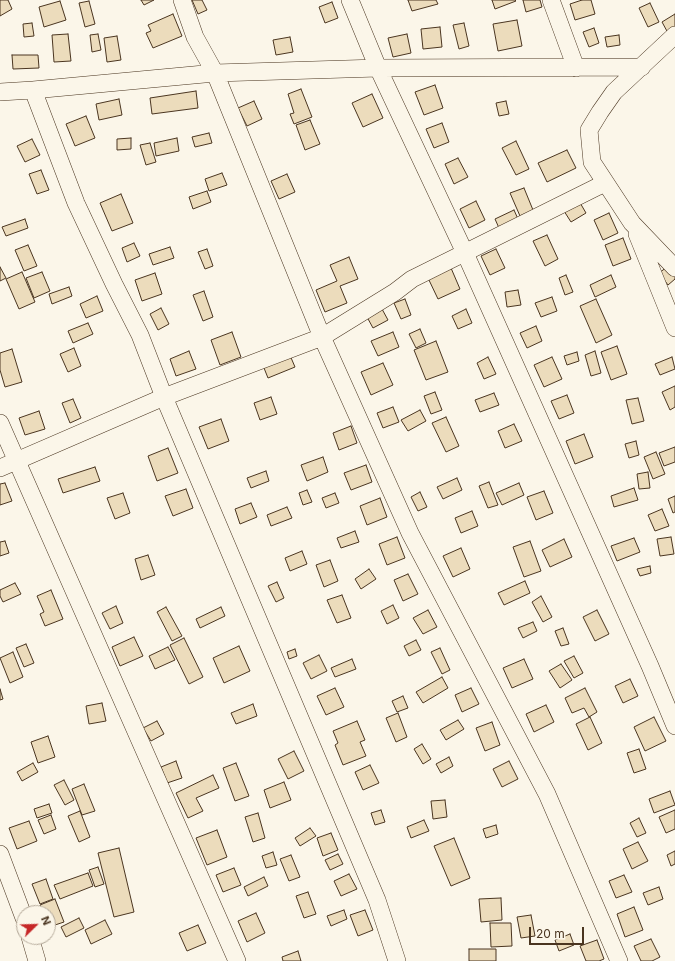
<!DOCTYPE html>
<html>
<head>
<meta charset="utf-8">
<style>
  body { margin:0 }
  #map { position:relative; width:675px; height:961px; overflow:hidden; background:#fbf6e9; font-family:Inter,sans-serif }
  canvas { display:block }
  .north { position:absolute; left:16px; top:905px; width:40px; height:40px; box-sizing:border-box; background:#fbf6e9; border:1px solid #b4a999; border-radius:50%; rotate:67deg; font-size:11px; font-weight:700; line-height:16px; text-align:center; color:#4a3520 }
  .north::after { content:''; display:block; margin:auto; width:14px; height:18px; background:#c62828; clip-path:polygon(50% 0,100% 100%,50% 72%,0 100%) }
  .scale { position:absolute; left:529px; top:927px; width:55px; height:18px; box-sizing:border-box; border:2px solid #4a3520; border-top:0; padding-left:5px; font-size:12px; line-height:14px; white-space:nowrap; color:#4a3520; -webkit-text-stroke:3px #fbf6e9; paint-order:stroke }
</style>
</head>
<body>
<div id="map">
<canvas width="675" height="961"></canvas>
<div class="north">N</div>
<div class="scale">20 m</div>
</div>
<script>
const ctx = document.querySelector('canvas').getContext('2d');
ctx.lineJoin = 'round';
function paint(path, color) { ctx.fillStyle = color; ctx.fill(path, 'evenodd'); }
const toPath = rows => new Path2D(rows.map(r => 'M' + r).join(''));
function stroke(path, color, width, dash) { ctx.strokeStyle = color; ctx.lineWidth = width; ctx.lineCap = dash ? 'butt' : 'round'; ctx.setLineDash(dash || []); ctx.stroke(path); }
const building = toPath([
  [0,0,8,0,12,9,0,16,0,0],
  [141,0,154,0,144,5,141,0],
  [192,0,202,0,207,10,198,14,192,0],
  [408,0,436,0,438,4,412,11,408,0],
  [492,0,515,0,516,1,495,9,492,0],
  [523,0,540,0,542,7,526,12,523,0],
  [582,0,591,0,595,14,575,20,570,4,582,0],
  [60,1,66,20,44,27,39,7,60,1],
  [89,1,95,24,85,27,79,3,89,1],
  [332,2,338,18,325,23,319,7,332,2],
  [650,3,659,22,648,27,639,8,650,3],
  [173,14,182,36,153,48,146,33,151,31,148,25,173,14],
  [675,14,675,29,668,33,662,22,675,14],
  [517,20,522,46,498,51,493,24,517,20],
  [32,23,34,36,24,37,23,24,32,23],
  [464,23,469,46,459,49,453,25,464,23],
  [440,27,442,47,423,49,421,29,440,27],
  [594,28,599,43,589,47,583,32,594,28],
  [68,34,71,61,54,62,52,35,68,34],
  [98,34,101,50,92,52,90,35,98,34],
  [407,34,411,53,393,57,388,38,407,34],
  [619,35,620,45,607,47,605,37,619,35],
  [117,36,121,60,107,62,104,38,117,36],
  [290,37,293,52,276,55,273,40,290,37],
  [12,55,38,55,39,68,13,69,12,55],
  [435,85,443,108,424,115,415,92,435,85],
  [301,89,312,117,294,124,290,114,294,113,288,94,301,89],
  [196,91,198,108,152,114,150,98,196,91],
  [372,94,383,118,363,127,352,103,372,94],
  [119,99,122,115,99,120,96,104,119,99],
  [254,101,262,119,247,126,238,108,254,101],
  [506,101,509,114,499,116,496,103,506,101],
  [86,116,95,138,75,146,66,124,86,116],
  [310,120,320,144,305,150,296,125,310,120],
  [442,123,449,142,434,148,426,129,442,123],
  [209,133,212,143,195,147,192,137,209,133],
  [131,138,131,149,117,150,117,139,131,138],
  [177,138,179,151,156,156,154,143,177,138],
  [32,139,40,155,25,162,17,146,32,139],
  [516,141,529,169,516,175,502,148,516,141],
  [150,143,156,162,146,165,140,145,150,143],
  [567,150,576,168,547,182,538,163,567,150],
  [458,158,468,177,454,184,445,164,458,158],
  [41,170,49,190,37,194,29,174,41,170],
  [222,173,227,185,209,191,205,179,222,173],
  [287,174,295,192,279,199,271,181,287,174],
  [524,188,533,210,520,216,510,193,524,188],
  [207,191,211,202,193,209,189,197,207,191],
  [121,194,133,223,112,231,100,203,121,194],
  [476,201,485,220,469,228,460,209,476,201],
  [579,201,586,213,571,222,564,211,579,201],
  [514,210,518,219,499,228,495,219,514,210],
  [609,213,618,233,603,240,594,220,609,213],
  [25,219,28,228,6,236,2,227,25,219],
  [547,235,558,259,545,266,533,241,547,235],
  [623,238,631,259,613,266,605,245,623,238],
  [134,243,140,256,127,262,122,248,134,243],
  [28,245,37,266,24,271,15,250,28,245],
  [170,247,174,258,153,265,149,254,170,247],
  [207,249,213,266,205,269,198,252,207,249],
  [496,249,505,268,490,275,481,256,496,249],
  [349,257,358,279,340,286,347,303,325,312,316,290,337,281,330,265,349,257],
  [671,264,675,269,675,279,668,285,659,273,671,264],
  [0,267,6,278,0,281,0,267],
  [451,268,460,289,438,299,428,278,451,268],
  [22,272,35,302,19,309,6,279,22,272],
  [42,272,50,291,34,298,26,278,42,272],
  [155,273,162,294,142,301,135,280,155,273],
  [566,275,573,292,565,295,559,278,566,275],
  [611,275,616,287,595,297,590,285,611,275],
  [69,287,72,296,52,304,49,294,69,287],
  [518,290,521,305,507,307,505,292,518,290],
  [204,291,213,317,203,321,193,295,204,291],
  [97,296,103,311,86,318,80,304,97,296],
  [552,297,557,311,541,317,535,303,552,297],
  [405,299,411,315,401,319,394,303,405,299],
  [596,299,612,335,596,343,580,306,596,299],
  [161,308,169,324,158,330,150,314,161,308],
  [382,309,388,320,373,328,367,317,382,309],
  [466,309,472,323,458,329,452,316,466,309],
  [88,323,93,334,73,343,68,331,88,323],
  [536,326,542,341,527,348,520,333,536,326],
  [420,329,426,343,416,348,409,334,420,329],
  [232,332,241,357,220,365,211,340,232,332],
  [393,332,399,347,378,356,371,341,393,332],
  [436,341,448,372,426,380,414,350,436,341],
  [617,346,627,374,611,380,601,352,617,346],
  [74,348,81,366,68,372,60,354,74,348],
  [12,349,22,382,5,387,0,370,0,353,12,349],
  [189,351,196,369,176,376,170,359,189,351],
  [595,351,601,373,591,376,585,355,595,351],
  [577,352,579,361,567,365,564,356,577,352],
  [289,353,295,367,268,378,262,363,289,353],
  [488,357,496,374,484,379,477,363,488,357],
  [552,357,562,379,544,387,534,365,552,357],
  [672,357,675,369,660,375,655,364,672,357],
  [383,363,393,385,371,395,361,372,383,363],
  [675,386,675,407,670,410,662,392,675,386],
  [435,392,442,410,431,414,424,396,435,392],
  [494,393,499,405,480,412,475,400,494,393],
  [567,395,574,413,559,419,551,401,567,395],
  [271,397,277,414,260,420,254,403,271,397],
  [638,398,644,421,632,424,626,400,638,398],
  [73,399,81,418,70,423,62,403,73,399],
  [393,407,399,422,383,428,377,413,393,407],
  [420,410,426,421,408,431,401,420,420,410],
  [39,411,45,429,25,435,19,418,39,411],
  [446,417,459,446,446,452,432,423,446,417],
  [221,419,229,441,208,449,199,427,221,419],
  [514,424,522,441,505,448,498,431,514,424],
  [351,426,357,443,339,450,333,433,351,426],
  [584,434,593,457,575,464,566,441,584,434],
  [636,441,639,455,629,458,625,444,636,441],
  [675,447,675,462,664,466,659,453,675,447],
  [168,448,178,473,157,481,148,456,168,448],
  [656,452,665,474,653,479,644,457,656,452],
  [323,457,328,472,307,481,301,465,323,457],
  [366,465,372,482,351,490,344,473,366,465],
  [95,467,100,481,63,493,58,479,95,467],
  [266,471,269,481,251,488,247,478,266,471],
  [648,472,650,488,639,489,637,474,648,472],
  [457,478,462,490,443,499,437,487,457,478],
  [489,482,498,505,488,508,479,486,489,482],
  [5,483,12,501,0,505,0,484,5,483],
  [519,483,524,495,502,505,496,493,519,483],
  [634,488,638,500,614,507,611,496,634,488],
  [186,489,193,508,173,516,165,496,186,489],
  [307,490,312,502,303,505,299,493,307,490],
  [544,491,553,513,536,520,527,497,544,491],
  [420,492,427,507,418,511,411,497,420,492],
  [123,493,130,513,115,519,107,498,123,493],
  [335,493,339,503,326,508,322,498,335,493],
  [675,496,675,512,673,513,668,499,675,496],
  [380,498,387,517,367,525,360,506,380,498],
  [251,503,257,517,240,524,235,509,251,503],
  [287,507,292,518,271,526,267,515,287,507],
  [662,509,669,526,655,531,648,515,662,509],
  [472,511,478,526,461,533,455,518,472,511],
  [355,531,359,542,341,548,337,538,355,531],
  [397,537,405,558,387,565,379,544,397,537],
  [671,537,674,554,660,556,657,539,671,537],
  [634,538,640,552,617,561,611,546,634,538],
  [564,539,572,557,550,567,542,550,564,539],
  [5,541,9,553,0,556,0,542,5,541],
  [530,541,541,571,524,577,513,547,530,541],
  [461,548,470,569,453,577,443,556,461,548],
  [302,551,307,564,290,571,285,558,302,551],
  [148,555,155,575,141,580,135,559,148,555],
  [330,560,338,581,324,587,316,565,330,560],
  [650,566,651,573,640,576,637,569,650,566],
  [369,569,376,579,361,589,355,579,369,569],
  [408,574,418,594,403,601,394,580,408,574],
  [525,581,530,593,504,605,498,593,525,581],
  [277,582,284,598,276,602,268,586,277,582],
  [15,583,21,594,3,602,0,596,0,590,15,583],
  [51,590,63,619,45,626,40,614,44,612,37,596,51,590],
  [342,595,351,618,337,623,327,600,342,595],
  [541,596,552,617,543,622,532,602,541,596],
  [393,605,399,618,387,624,381,611,393,605],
  [116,606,123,623,110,629,102,613,116,606],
  [166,607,182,636,172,641,157,612,166,607],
  [221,607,225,616,200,628,196,619,221,607],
  [428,610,437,627,423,634,413,618,428,610],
  [597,610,609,634,595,641,583,617,597,610],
  [533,622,537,631,523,638,518,628,533,622],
  [563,628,569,644,561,646,555,631,563,628],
  [134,637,143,656,120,666,112,647,134,637],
  [184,638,203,677,189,684,170,645,184,638],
  [416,640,421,650,409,656,404,646,416,640],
  [26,644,34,663,24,667,16,648,26,644],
  [239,646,250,671,224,683,213,658,239,646],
  [168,647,175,660,155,669,149,656,168,647],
  [440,648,450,670,442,674,431,652,440,648],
  [295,649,297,656,289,659,287,652,295,649],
  [13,652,23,677,10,683,0,658,13,652],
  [319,655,327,671,311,679,303,663,319,655],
  [574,656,583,673,574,678,564,661,574,656],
  [352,659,356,669,335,677,331,668,352,659],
  [524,659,533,679,512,688,503,668,524,659],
  [561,664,572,680,560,688,549,671,561,664],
  [442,677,448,688,423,703,416,692,442,677],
  [630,679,638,696,623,703,615,686,630,679],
  [335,688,344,707,326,715,317,696,335,688],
  [471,688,479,704,462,712,455,695,471,688],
  [585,688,597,712,589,717,584,708,572,713,565,698,585,688],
  [0,689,3,699,0,700,0,689],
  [403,696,408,708,397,712,392,701,403,696],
  [102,703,106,721,89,724,86,706,102,703],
  [253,704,257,716,236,724,231,713,253,704],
  [546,705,554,722,534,732,526,714,546,705],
  [398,713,407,737,396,742,386,718,398,713],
  [590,717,602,743,588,750,576,724,590,717],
  [654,717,666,741,645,751,634,727,654,717],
  [458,720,464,729,446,740,440,730,458,720],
  [157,721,164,734,151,741,143,728,157,721],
  [357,721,365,740,360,742,366,756,343,765,335,745,338,743,333,731,357,721],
  [492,722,500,745,485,751,476,728,492,722],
  [48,736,55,757,38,763,31,742,48,736],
  [422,744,431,759,423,764,414,749,422,744],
  [639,749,646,769,634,773,627,753,639,749],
  [294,751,304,771,288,779,278,759,294,751],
  [449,757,453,766,441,773,436,764,449,757],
  [176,761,182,778,167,783,161,767,176,761],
  [509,761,518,779,502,787,493,769,509,761],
  [33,763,38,772,22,781,17,772,33,763],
  [236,763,249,796,235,801,223,768,236,763],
  [370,765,379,783,363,790,355,772,370,765],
  [213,775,219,788,196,798,203,811,188,818,176,793,213,775],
  [64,780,74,800,65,805,54,785,64,780],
  [284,782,291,800,270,808,264,790,284,782],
  [84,784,95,811,82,815,72,789,84,784],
  [670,791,675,805,654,813,649,799,670,791],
  [445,800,447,817,433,819,431,801,445,800],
  [49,804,52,813,37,818,34,809,49,804],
  [381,810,385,822,375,825,371,813,381,810],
  [675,810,675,829,666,833,659,817,675,810],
  [80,811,90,837,79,842,68,816,80,811],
  [258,813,265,838,253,842,245,817,258,813],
  [51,815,56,829,44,834,38,820,51,815],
  [639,818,646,833,637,837,630,823,639,818],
  [424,820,429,831,411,838,407,827,424,820],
  [29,821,37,841,17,849,9,828,29,821],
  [496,825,498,834,486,838,483,829,496,825],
  [310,828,316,836,300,846,295,838,310,828],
  [217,830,227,857,207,865,196,838,217,830],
  [331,833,338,850,323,856,317,838,331,833],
  [454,838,470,878,451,886,434,846,454,838],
  [638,842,648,861,632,869,623,849,638,842],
  [119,848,134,912,114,917,98,853,119,848],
  [675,851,675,864,671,866,667,855,675,851],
  [273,852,277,865,266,868,262,856,273,852],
  [338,854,343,864,330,870,325,860,338,854],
  [291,855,300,877,289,881,280,859,291,855],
  [98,867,104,884,95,887,89,870,98,867],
  [234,868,241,885,223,892,216,875,234,868],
  [88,873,93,886,60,899,54,885,88,873],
  [349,874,357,889,341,896,334,881,349,874],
  [624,875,632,892,616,898,609,881,624,875],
  [264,877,268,886,248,896,244,887,264,877],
  [46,879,53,899,40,904,32,884,46,879],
  [659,887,663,899,648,905,643,893,659,887],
  [308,892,316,914,304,918,296,896,308,892],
  [501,898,502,920,481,922,479,899,501,898],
  [55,899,64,922,49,927,48,913,43,913,40,905,55,899],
  [634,907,643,930,625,937,617,914,634,907],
  [344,910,347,919,331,926,327,916,344,910],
  [365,910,373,930,358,936,350,915,365,910],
  [256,913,265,933,247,942,238,921,256,913],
  [531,915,535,936,521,938,517,917,531,915],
  [79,918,84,928,66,937,61,927,79,918],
  [105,920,112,934,91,944,85,930,105,920],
  [490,923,511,923,512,946,491,947,490,923],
  [198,925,206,943,187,951,179,933,198,925],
  [570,934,574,945,559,951,555,940,570,934],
  [651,939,660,957,652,961,641,961,634,946,651,939],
  [597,940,604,959,599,961,586,961,580,946,597,940],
  [469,949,496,949,496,961,469,961,469,949],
  [298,951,301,961,283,961,282,957,298,951]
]);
paint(building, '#ecdcbc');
stroke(building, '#4a3520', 1);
const minor = toPath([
  [182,0,195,37,215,73,322,337,410,533,547,794,619,961],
  [350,0,378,68,465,253,650,666,675,726],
  [551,0,576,68],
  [675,35,614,92,600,112,589,130,592,162,632,223,675,268],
  [33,90,76,203,114,284,140,335,164,397,377,900,397,961],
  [0,92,33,90,215,73,378,68,642,67],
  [637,234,675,328],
  [0,423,237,961],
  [0,468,164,397,322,337,395,292,412,279,605,183],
  [0,854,24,918],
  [30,937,37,961]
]);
stroke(minor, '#4a3520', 18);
stroke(minor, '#fbf6e9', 17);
</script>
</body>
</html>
